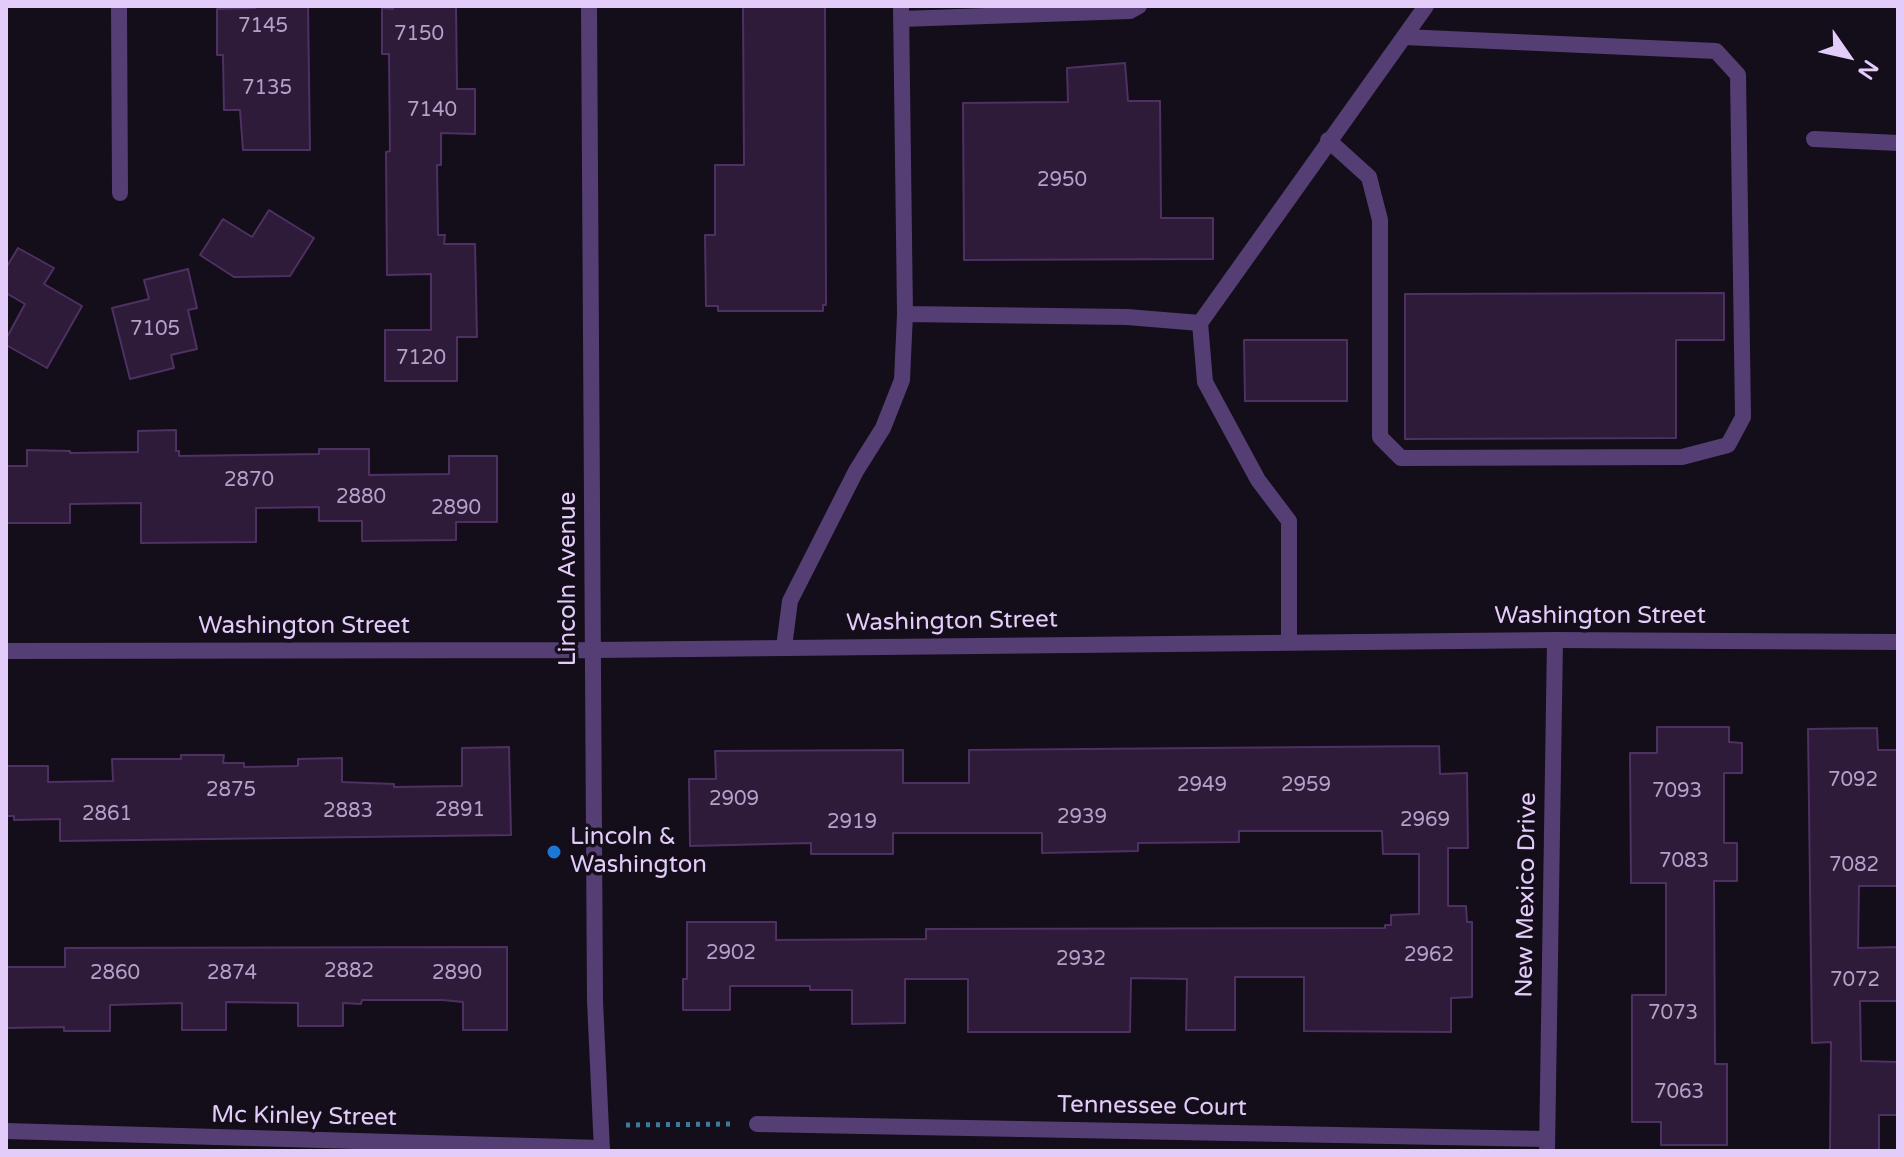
<!DOCTYPE html>
<html>
<head>
<meta charset="utf-8">
<style>
  body { margin:0 }
  #map { position:relative; width:1904px; height:1157px; overflow:hidden; background:#140d1a; font-family:"Varela Round",sans-serif }
  canvas { display:block }
  .frame { position:absolute; inset:0; border:8px solid #e3ccf9; pointer-events:none }
  .north { position:absolute; left:1808px; top:16px; width:80px; height:80px; -webkit-text-stroke:6px #140d1a; paint-order:stroke; rotate:124deg; font-size:22px; font-weight:700; line-height:32px; text-align:center; color:#e3ccf9 }
  .north::after { content:''; display:block; margin:auto; width:28px; height:36px; background:#e3ccf9; clip-path:polygon(50% 0,100% 100%,50% 72%,0 100%) }
</style>
</head>
<body>
<div id="map">
<canvas width="1904" height="1157"></canvas>
<div class="frame"></div>
<div class="north">N</div>
</div>
<script>
const ctx = document.querySelector('canvas').getContext('2d');
ctx.lineJoin = 'round';
function paint(path, color) { ctx.fillStyle = color; ctx.fill(path, 'evenodd'); }
const toPath = rows => new Path2D(rows.map(r => 'M' + r).join(''));
function stroke(path, color, width, dash) { ctx.strokeStyle = color; ctx.lineWidth = width; ctx.lineCap = dash ? 'butt' : 'round'; ctx.setLineDash(dash || []); ctx.stroke(path); }
function drawText(font, color, halo, rows, align = 'center') {
  ctx.font = font + ' "Varela Round",sans-serif'; ctx.lineWidth = 7; ctx.setLineDash([]); ctx.textBaseline = 'middle'; ctx.strokeStyle = halo; ctx.fillStyle = color; for (const [text, x, y, turn = 0] of rows) {
    ctx.save(); ctx.translate(x, y); ctx.rotate((+turn || 0) * Math.PI / 180); ctx.textAlign = isNaN(turn) ? turn : align; if (halo) ctx.strokeText(text, 0, 0); ctx.fillText(text, 0, 0); ctx.restore();
  }
}
const building = toPath([
  [255,6,308,6,310,150,243,150,240,110,224,110,223,55,217,55,217,9,255,8,255,6],
  [393,6,456,6,457,89,475,89,475,134,441,133,441,165,437,165,438,235,445,235,444,244,475,244,477,337,457,337,457,381,385,381,385,330,431,330,431,274,387,275,386,152,390,151,389,54,382,54,382,8,393,9,393,6],
  [743,6,825,6,826,305,823,305,823,311,718,311,718,306,706,306,705,235,715,235,715,165,744,165,743,6],
  [1125,63,1128,101,1160,101,1161,218,1213,218,1213,259,964,260,963,103,1068,102,1067,68,1125,63],
  [269,210,314,238,290,276,234,277,200,255,223,219,252,237,269,210],
  [18,248,54,268,44,284,82,306,47,368,6,345,6,339,25,304,6,293,6,268,18,248],
  [188,269,197,308,188,310,197,349,171,355,174,368,130,379,112,308,149,299,144,280,188,269],
  [1724,293,1724,340,1676,340,1676,438,1405,439,1405,294,1724,293],
  [1244,340,1347,340,1347,401,1245,401,1244,340],
  [176,430,176,451,179,451,179,456,319,454,319,449,369,449,369,475,449,474,449,456,497,456,497,522,456,522,456,540,362,541,362,521,319,521,319,507,256,508,256,542,141,543,141,503,70,504,70,523,6,523,6,466,27,466,27,450,70,451,70,453,138,452,138,431,176,430],
  [1657,727,1729,727,1729,742,1742,743,1742,773,1724,773,1724,843,1737,843,1737,881,1714,881,1715,1064,1727,1064,1727,1145,1661,1145,1661,1122,1632,1122,1632,995,1666,995,1666,883,1631,883,1630,753,1657,753,1657,727],
  [1877,728,1878,750,1898,750,1898,886,1859,886,1858,948,1898,947,1898,1001,1860,1001,1861,1061,1898,1062,1898,1115,1879,1115,1879,1151,1830,1151,1831,1042,1812,1043,1808,729,1877,728],
  [1439,746,1440,774,1467,773,1468,848,1448,848,1448,906,1466,906,1467,922,1472,922,1472,997,1451,998,1451,1032,1304,1031,1304,977,1235,977,1235,1030,1186,1030,1187,979,1131,978,1130,1032,968,1032,968,979,905,979,905,1023,852,1024,852,990,810,990,810,986,730,986,730,1010,683,1010,683,979,687,979,687,922,776,922,776,940,926,939,926,929,1385,928,1385,925,1391,925,1391,915,1419,914,1419,854,1383,854,1382,831,1239,831,1239,842,1138,843,1138,851,1042,853,1042,833,893,833,893,854,811,854,811,843,690,846,689,779,716,779,715,751,903,750,903,783,969,783,969,750,1439,746],
  [509,747,511,835,60,841,60,819,14,820,14,816,6,816,6,766,48,766,48,782,113,781,112,759,181,759,181,755,224,755,223,763,244,763,244,767,298,766,298,759,342,758,342,782,394,784,394,787,462,786,462,748,509,747],
  [507,947,507,1030,463,1030,463,1002,443,1000,362,1000,361,1004,343,1003,343,1026,298,1026,298,1003,226,1002,226,1030,182,1030,182,1003,110,1005,110,1031,64,1031,64,1027,6,1028,6,967,65,967,65,948,507,947]
]);
paint(building, '#2d1b39');
stroke(building, '#4e3062', 2);
stroke(toPath([
  [626,1125,732,1124]
]), '#3b7c9e', 5, [4, 6]);
stroke(toPath([
  [901,19,1130,11,1139,6],
  [1814,139,1898,143],
  [1328,140,1369,177,1380,220,1380,437,1401,458,1682,457,1728,445,1743,417,1738,75,1716,51,1404,37],
  [905,314,1127,317,1200,323],
  [1289,642,1289,521,1258,480,1205,382,1200,323,1426,6],
  [784,647,790,601,856,471,883,428,902,380,905,314,901,6]
]), '#553e73', 16);
stroke(toPath([
  [119,6,120,193],
  [757,1124,1547,1139],
  [6,1131,602,1148],
  [1547,1151,1555,640]
]), '#553e73', 16);
stroke(toPath([
  [589,6,595,1001,602,1151],
  [6,651,594,650,1555,640,1898,642]
]), '#553e73', 16);
for (const [x, y, r, color] of [
  [554,852,8,"#1b78d6"]
]) { const dot = new Path2D(); dot.arc(x, y, r, 0, 2 * Math.PI); ctx.fillStyle = color; ctx.fill(dot); stroke(dot, '#140d1a', 3); }
drawText('20px', '#b6a0c9', null, [
  ["7145",263,27],
  ["7150",419,35],
  ["7135",267,89],
  ["7140",432,111],
  ["2950",1062,181],
  ["7105",155,330],
  ["7120",421,359],
  ["2870",249,481],
  ["2880",361,498],
  ["2890",456,509],
  ["7092",1853,781],
  ["2949",1202,786],
  ["2959",1306,786],
  ["2875",231,791],
  ["7093",1677,792],
  ["2909",734,800],
  ["2891",460,811],
  ["2883",348,812],
  ["2861",107,815],
  ["2939",1082,818],
  ["2969",1425,821],
  ["2919",852,823],
  ["7083",1684,862],
  ["7082",1854,866],
  ["2902",731,954],
  ["2962",1429,956],
  ["2932",1081,960],
  ["2882",349,972],
  ["2860",115,974],
  ["2874",232,974],
  ["2890",457,974],
  ["7072",1855,981],
  ["7073",1673,1014],
  ["7063",1679,1093]
]);
drawText('24px', '#e3ccf9', '#140d1a', [
  ["Lincoln Avenue",569,579,-90],
  ["Washington Street",1600,617],
  ["Washington Street",952,622,-1],
  ["Washington Street",304,627],
  ["New Mexico Drive",1527,895,-89],
  ["Tennessee Court",1152,1107,1],
  ["Mc Kinley Street",304,1117,1]
]);
drawText('24px', '#e3ccf9', '#140d1a', [
  ["Lincoln &",570,838],
  ["Washington",570,866]
], 'left');
</script>
</body>
</html>
